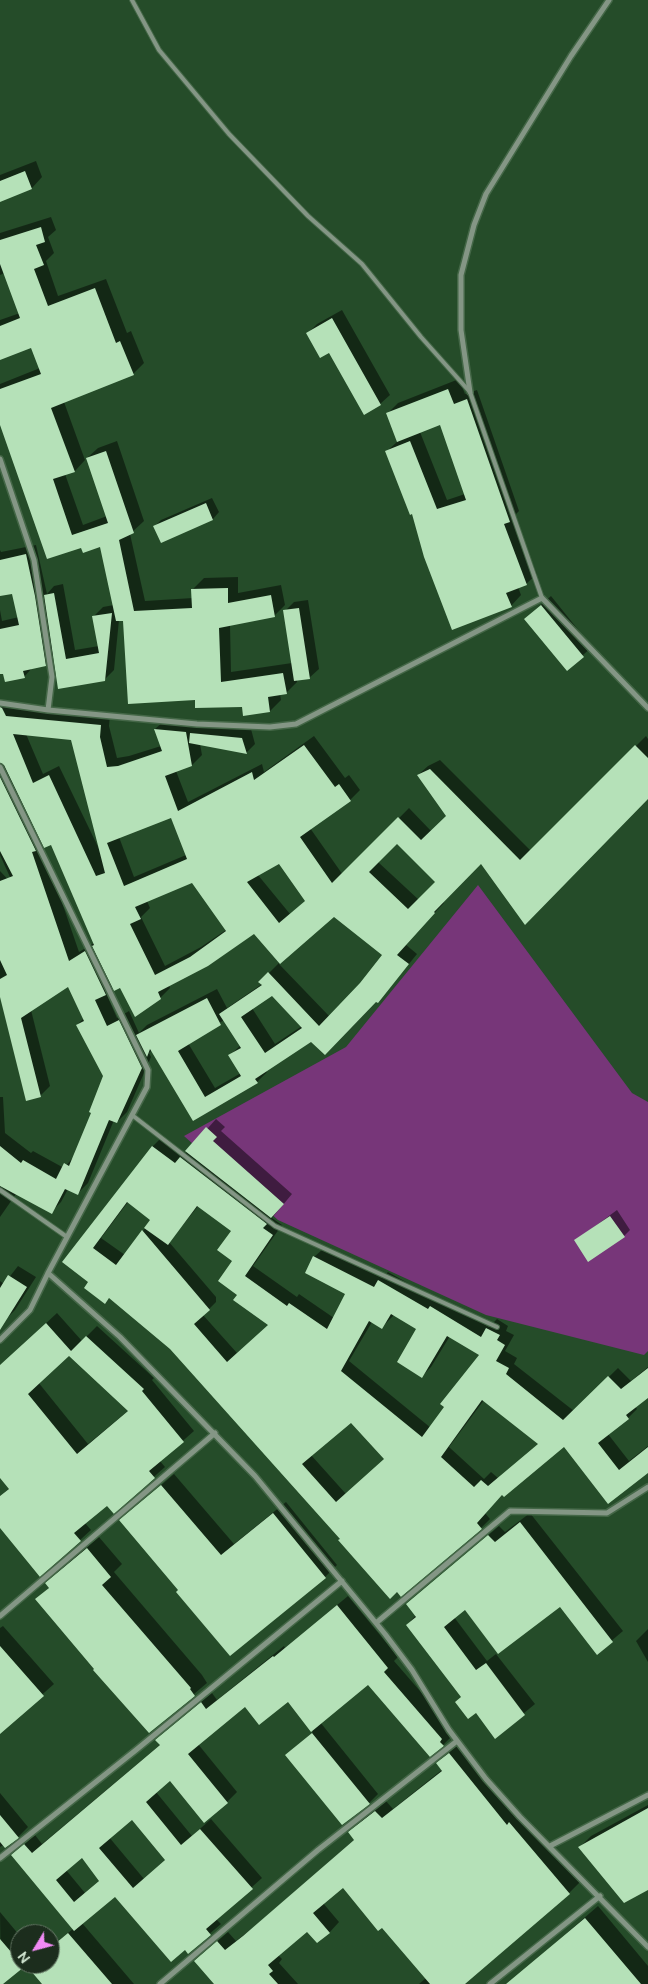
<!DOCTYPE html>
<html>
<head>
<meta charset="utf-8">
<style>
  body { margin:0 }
  #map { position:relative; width:648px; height:1984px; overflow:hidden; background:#254c29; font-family:Ubuntu,sans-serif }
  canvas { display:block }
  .north { position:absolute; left:10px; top:1924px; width:50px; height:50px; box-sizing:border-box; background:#1c2d1d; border:1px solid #647664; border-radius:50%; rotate:233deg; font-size:14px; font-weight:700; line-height:20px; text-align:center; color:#cfe4cf }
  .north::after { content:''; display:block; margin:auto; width:18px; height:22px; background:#f18af4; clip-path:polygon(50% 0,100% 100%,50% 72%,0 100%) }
</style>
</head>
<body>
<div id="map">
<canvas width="648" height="1984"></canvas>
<div class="north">N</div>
</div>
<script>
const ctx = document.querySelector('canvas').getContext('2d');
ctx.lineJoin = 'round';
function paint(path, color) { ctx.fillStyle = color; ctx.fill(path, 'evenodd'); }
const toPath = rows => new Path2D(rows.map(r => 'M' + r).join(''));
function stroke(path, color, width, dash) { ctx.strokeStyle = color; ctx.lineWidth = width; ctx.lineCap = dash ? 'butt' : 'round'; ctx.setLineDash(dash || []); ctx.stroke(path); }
paint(toPath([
  [478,885,632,1093,648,1102,648,1351,644,1355,486,1315,278,1220,184,1136,346,1047]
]), '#773679');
paint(toPath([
  [36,161,42,177,32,188,0,201,0,175],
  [51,217,56,230,48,237,54,253,46,261,58,296,106,279,127,333,131,331,144,363,133,374,64,402,85,460,75,471,65,474,83,525,107,516,87,458,98,448,117,441,144,521,130,534,145,601,193,598,193,589,204,578,238,577,238,593,281,585,285,605,274,616,230,625,231,672,292,663,285,611,294,602,308,600,319,669,309,678,297,680,297,682,286,693,280,694,281,700,270,711,196,699,125,620,119,620,114,670,105,679,54,656,45,665,33,667,24,677,0,673,0,610,2,621,19,617,13,592,0,595,0,550,1,552,36,545,47,594,54,586,63,584,75,650,99,646,94,616,103,607,114,605,101,546,82,546,48,558,0,422,0,384,40,368,32,347,0,358,0,320,20,313,5,273,0,275,0,233],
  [342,310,390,395,380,404,329,351,308,333,317,324],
  [459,379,465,394,477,390,519,511,514,516,537,574,526,584,518,587,521,595,511,606,413,512,386,452,398,441,388,413,398,403],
  [441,424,465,494,447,500,420,432],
  [212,498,219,512,213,519,161,541,155,526,161,520],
  [551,596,592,647,567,669,525,619],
  [0,705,110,715,109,726,117,758,129,756,161,746,155,729,165,720,196,723,197,728,201,724,251,729,255,744,246,753,200,744,202,755,192,765,176,771,188,802,262,764,264,772,314,736,345,778,349,775,360,790,350,800,310,828,343,875,409,808,432,832,448,816,418,775,428,766,440,760,531,851,646,736,648,739,648,797,526,923,482,862,443,902,444,903,405,944,417,954,378,1002,376,1000,311,1040,266,1071,267,1072,257,1082,194,1120,152,1050,149,1053,151,1057,127,1112,117,1122,114,1120,88,1183,78,1193,68,1189,61,1202,51,1212,16,1194,0,1217,0,1097,3,1097,5,1133,31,1153,33,1151,64,1168,76,1154,93,1112,104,1076,77,1025,84,1018,69,985,31,1010,50,1086,40,1096,0,992,0,871,14,886,0,855],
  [26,734,72,738,101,853,59,766,43,774],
  [171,817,186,855,134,877,119,837],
  [397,843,436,882,419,900,378,862],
  [51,844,94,943,79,952,43,847],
  [279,863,306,901,290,914,258,875],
  [192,881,226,930,201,947,165,966,141,917,150,908,147,901],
  [334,916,384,955,361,984,330,1017,279,964],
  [254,932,280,962,260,982,262,984,227,1008,217,989,147,1025,139,1033,129,1011,117,1018,106,993,113,986,120,986,135,1015,160,998,170,988,169,985],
  [272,995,302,1026,275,1044,252,1008],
  [224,1020,241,1045,230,1055,241,1073,215,1088,188,1043],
  [216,1119,225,1127,221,1131,292,1194,272,1218,282,1225,253,1266,297,1297,299,1294,334,1318,347,1293,314,1257,324,1248,382,1278,388,1272,438,1300,440,1298,489,1327,497,1319,508,1326,506,1331,514,1335,505,1351,517,1358,514,1364,574,1411,618,1368,631,1381,648,1367,648,1396,635,1406,637,1409,628,1418,608,1434,629,1461,648,1446,648,1471,609,1502,564,1445,503,1494,485,1513,490,1519,481,1528,401,1595,341,1539,171,1348,110,1297,105,1302,90,1282,64,1262,153,1146,162,1137,185,1154],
  [128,1202,152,1219,125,1255,101,1238],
  [199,1205,233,1231,233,1261,270,1324,237,1353,203,1315,216,1302,216,1297,169,1242],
  [394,1315,418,1329,422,1376,431,1367,450,1336,480,1355,431,1428,349,1361,372,1322,382,1327],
  [484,1400,539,1444,498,1478,491,1472,484,1479,449,1447],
  [351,1422,385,1459,346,1494,311,1455],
  [617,1210,630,1230,624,1236,575,1241],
  [18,1266,36,1277,15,1310,5,1320,0,1319,0,1281,4,1284],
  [57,1313,82,1341,97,1326,154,1378,152,1380,194,1431,160,1461,165,1467,114,1512,107,1504,85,1523,91,1530,80,1540,0,1526,0,1496,10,1488,0,1476,0,1366],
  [69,1355,129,1410,88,1444,38,1382],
  [174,1474,234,1544,286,1502,337,1565,325,1577,230,1655,180,1590,121,1520],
  [530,1513,623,1631,597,1653,560,1605,466,1609,454,1617,487,1661,496,1654,535,1704,495,1737,407,1625,416,1615,408,1604,499,1526,505,1532],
  [99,1537,122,1564,114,1572,202,1675,207,1683,149,1732,37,1599,50,1587,47,1583,59,1571],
  [348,1596,398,1657,394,1661,452,1728,449,1731,453,1735,443,1745,368,1683,320,1722,378,1794,369,1803,286,1755,313,1732,288,1700,245,1706,198,1744,237,1792,227,1802,204,1821,170,1780,156,1792,192,1836,211,1819,262,1878,216,1919,221,1924,188,1952,115,1895,82,1923,134,1984,43,1984,33,1964,50,1964,50,1948,74,1928,12,1855,35,1835,42,1844,161,1744,157,1740,167,1730,212,1693,217,1700,284,1646,285,1648],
  [132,1818,166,1859,144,1879,109,1837],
  [82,1856,100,1880,85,1893,66,1870],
  [3,1626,54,1684,0,1732,0,1628],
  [648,1629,648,1662,636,1641],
  [460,1743,518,1815,520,1813,580,1882,569,1893,463,1984,419,1984,426,1978,382,1926,343,1886,323,1903,339,1922,329,1933,307,1930,278,1955,282,1959,279,1963,298,1984,216,1984,206,1951,228,1932,236,1941,255,1926,355,1839,350,1832,360,1822,386,1801,393,1809,443,1769,437,1763],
  [0,1793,28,1827,18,1837,0,1847],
  [648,1805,648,1888,580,1847,591,1836],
  [598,1906,648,1966,648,1984,508,1984],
  [0,1912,20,1936,20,1964,25,1964,1,1984]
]), '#0007');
paint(toPath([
  [25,171,32,189,0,202,0,181],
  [41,227,45,242,36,245,44,265,34,269,48,306,95,288,116,343,120,341,134,375,51,408,75,472,53,479,72,535,108,523,86,458,106,451,134,533,119,540,134,611,192,608,191,589,228,588,228,603,271,595,275,617,219,628,221,682,283,673,287,694,268,697,270,712,243,716,242,707,195,708,195,700,128,704,123,621,116,621,100,547,83,553,81,548,47,559,0,425,0,389,41,374,31,348,0,360,0,326,20,318,0,264,0,240],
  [332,318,381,405,364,415,329,353,320,358,306,333],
  [448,389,454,404,467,399,510,522,504,524,527,585,506,593,512,607,452,630,424,557,412,514,410,515,385,451,410,441,437,509,466,500,440,425,397,442,386,413],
  [206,503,213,520,161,543,153,526],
  [26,554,35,596,46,666,23,671,25,678,5,682,3,674,0,674,0,629,19,625,12,594,0,596,0,560],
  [54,593,66,659,99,653,92,616,112,613,105,681,58,689,44,595],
  [541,605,584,657,567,671,524,619],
  [299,608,310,679,294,681,283,610],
  [0,707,2,708,6,716,101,725,100,737,107,767,118,766,162,751,154,729,186,732,192,766,165,776,178,811,252,772,254,780,304,745,335,787,339,784,351,801,300,837,332,883,398,817,421,840,446,816,417,775,430,769,520,860,635,745,648,758,648,799,525,925,481,864,434,912,435,913,397,955,409,964,378,1003,376,1002,325,1055,311,1042,255,1079,258,1083,193,1121,150,1049,147,1057,136,1035,207,998,221,1025,178,1051,205,1097,241,1076,228,1055,241,1048,219,1014,262,985,258,982,268,972,319,1026,360,983,382,955,334,917,280,964,254,934,208,966,158,992,161,999,135,1017,120,988,114,991,92,946,94,945,51,845,44,848,4,765,0,763],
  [13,734,71,740,105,873,96,876,49,775,33,783],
  [171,818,187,859,124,886,107,843],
  [397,844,435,882,408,909,369,872],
  [279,864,305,901,279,923,247,882],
  [192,883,226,931,190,957,155,975,130,924,141,919,135,907],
  [272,996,302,1028,265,1053,241,1017],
  [190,733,242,738,247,754,189,743],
  [0,777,36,851,32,852,69,961,85,951,106,995,95,1000,107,1026,119,1020,142,1068,117,1123,109,1120,78,1195,65,1189,52,1214,0,1186,0,1146,21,1163,23,1160,56,1179,64,1163,69,1166,91,1113,89,1112,103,1076,76,1025,84,1021,68,987,21,1018,41,1097,26,1101,0,997,0,979,7,975,0,960,0,881,13,876,0,851],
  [206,1127,217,1137,213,1141,284,1204,271,1218,185,1151],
  [152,1146,175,1163,180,1157,267,1224,263,1228,273,1235,245,1276,287,1306,289,1303,327,1329,345,1294,305,1273,313,1256,374,1287,378,1280,428,1309,430,1306,481,1337,486,1328,500,1335,497,1340,505,1345,496,1361,509,1368,506,1374,563,1420,608,1376,621,1389,648,1368,648,1398,626,1415,629,1419,598,1443,619,1470,648,1447,648,1473,608,1504,564,1447,504,1497,502,1495,477,1523,482,1529,401,1597,397,1592,390,1599,338,1540,340,1539,170,1349,109,1298,105,1304,84,1288,88,1282,62,1262],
  [127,1202,150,1220,144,1228,168,1245,197,1206,231,1231,217,1250,232,1261,218,1281,237,1295,233,1300,268,1325,227,1362,194,1324,210,1310,142,1230,116,1265,93,1248],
  [391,1314,416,1329,397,1362,422,1378,447,1336,479,1355,440,1404,444,1407,422,1437,341,1371,369,1321,382,1329],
  [482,1400,538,1444,488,1486,481,1480,474,1487,441,1457],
  [351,1423,384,1459,336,1502,302,1464],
  [610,1216,625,1237,588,1262,574,1240],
  [8,1275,27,1287,0,1330,0,1288],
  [46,1323,71,1351,86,1336,144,1389,142,1391,184,1442,149,1471,155,1478,114,1514,107,1506,74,1533,81,1541,40,1577,0,1528,0,1496,9,1489,0,1478,0,1365],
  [69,1356,128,1411,77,1454,28,1394],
  [161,1485,221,1555,273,1513,326,1578,230,1656,176,1592,178,1590,119,1520],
  [520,1522,613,1642,597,1655,560,1607,498,1654,465,1610,444,1627,476,1670,486,1663,525,1715,495,1739,476,1713,468,1719,455,1702,461,1697,406,1625,416,1617,406,1604,488,1535,495,1542],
  [87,1548,111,1577,102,1585,191,1688,190,1689,195,1696,149,1733,93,1670,94,1669,35,1599,49,1588,45,1583],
  [337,1605,388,1668,384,1672,442,1739,440,1742,444,1746,430,1757,368,1685,311,1732,288,1702,259,1725,245,1707,188,1754,228,1803,204,1823,170,1781,146,1802,181,1845,200,1829,253,1889,206,1929,211,1935,188,1954,185,1950,171,1962,115,1897,74,1931,11,1855,24,1844,32,1853,160,1745,155,1740,201,1702,206,1709,273,1656,274,1657],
  [132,1820,165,1860,133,1888,99,1848],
  [82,1858,99,1881,74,1902,56,1880],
  [0,1646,44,1696,0,1734],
  [312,1733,370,1804,342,1825,285,1755],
  [449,1753,507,1825,509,1822,570,1894,465,1984,430,1984,382,1928,378,1931,343,1888,313,1913,330,1933,317,1943,307,1932,268,1965,273,1971,269,1974,278,1984,214,1984,194,1961,217,1941,225,1950,243,1936,354,1840,348,1832,375,1811,382,1818,442,1771,436,1763],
  [648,1808,648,1890,624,1903,578,1847],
  [0,1815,19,1838,5,1848,0,1842],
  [585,1918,641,1984,506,1984],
  [68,1933,112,1984,42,1984,25,1964,50,1964,50,1948],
  [0,1939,24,1967,3,1984,0,1984]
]), '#b5e1b8');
const lane = toPath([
  [132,0,159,50,229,134,308,216,362,264,421,337,470,392,542,598],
  [132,1115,275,1226,497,1327],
  [0,1190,67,1237]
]);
const street = toPath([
  [470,392,461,330,461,275,474,225,486,194,571,56,609,0],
  [0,459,34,560,52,677,48,710],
  [0,703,48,710,197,724,270,727,296,724,542,598,648,708],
  [0,767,148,1070,147,1087,48,1273,30,1310,0,1340],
  [48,1273,120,1337,255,1476,385,1634,412,1670,449,1730,486,1779,520,1817,648,1947],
  [0,1616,215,1433],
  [376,1623,510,1511,607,1513,648,1487],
  [550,1846,648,1795],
  [0,1858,136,1750,342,1581],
  [160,1984,318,1850,457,1741],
  [490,1984,600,1896]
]);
stroke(lane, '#446747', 6);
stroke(street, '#446747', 8);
stroke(lane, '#849685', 4);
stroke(street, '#849685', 5);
</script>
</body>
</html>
